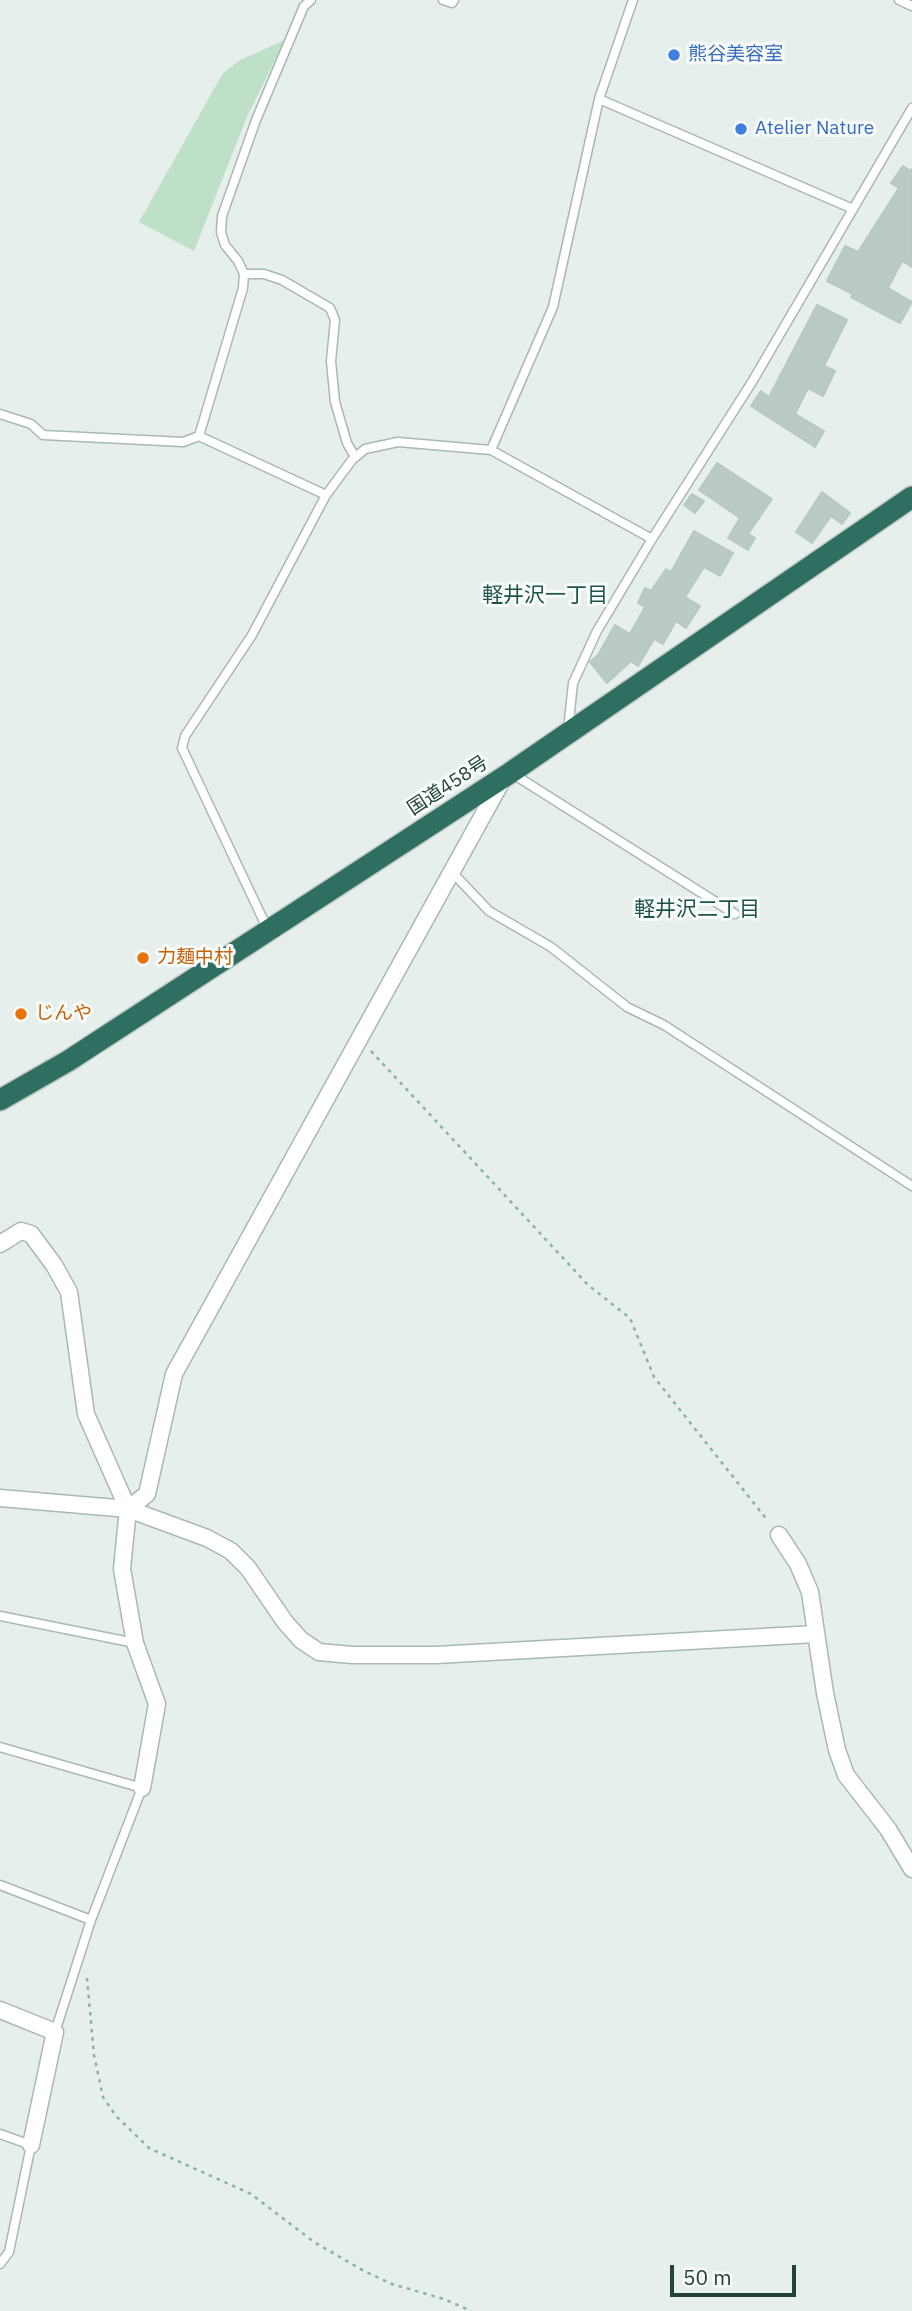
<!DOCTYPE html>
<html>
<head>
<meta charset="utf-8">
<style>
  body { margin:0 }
  #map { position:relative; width:912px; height:2311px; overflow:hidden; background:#e6efeb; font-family:"IBM Plex Sans",sans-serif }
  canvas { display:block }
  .scale { position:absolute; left:670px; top:2265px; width:126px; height:32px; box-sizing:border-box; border:4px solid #24423a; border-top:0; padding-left:9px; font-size:21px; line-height:24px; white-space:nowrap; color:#24423a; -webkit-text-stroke:5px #f7fbf9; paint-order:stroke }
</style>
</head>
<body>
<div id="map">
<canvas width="912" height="2311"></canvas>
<div class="scale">50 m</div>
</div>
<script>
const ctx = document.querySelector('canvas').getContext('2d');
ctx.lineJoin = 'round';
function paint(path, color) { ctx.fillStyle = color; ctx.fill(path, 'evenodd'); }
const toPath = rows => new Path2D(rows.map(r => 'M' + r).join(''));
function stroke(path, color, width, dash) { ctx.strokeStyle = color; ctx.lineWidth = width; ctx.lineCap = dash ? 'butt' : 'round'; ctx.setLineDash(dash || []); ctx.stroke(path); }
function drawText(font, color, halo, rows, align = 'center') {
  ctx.font = font + ' "IBM Plex Sans","Noto Sans JP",sans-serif'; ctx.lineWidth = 6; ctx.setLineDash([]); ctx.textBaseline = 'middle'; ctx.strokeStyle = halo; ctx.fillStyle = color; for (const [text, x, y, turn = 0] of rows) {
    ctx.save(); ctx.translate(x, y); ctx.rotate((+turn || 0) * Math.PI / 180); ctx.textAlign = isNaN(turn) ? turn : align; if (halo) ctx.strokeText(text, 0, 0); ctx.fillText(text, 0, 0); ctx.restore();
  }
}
paint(toPath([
  [285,40,247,117,194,251,139,222,223,73,240,60]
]), '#bfe0c8');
const building = toPath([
  [903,166,910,171,912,169,912,267,902,261,888,288,912,302,900,323,851,297,853,294,827,281,845,246,858,252,899,188,891,183,903,166],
  [817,305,847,320,824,366,835,371,823,396,808,388,795,414,824,431,815,447,751,406,761,391,769,397,817,305],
  [717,463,772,499,748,534,755,538,748,550,728,538,740,518,699,490,717,463],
  [822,492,850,513,842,524,831,516,812,543,796,532,822,492],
  [692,494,704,501,695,513,684,505,692,494],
  [694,531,733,553,720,576,704,567,685,597,700,606,686,628,676,621,663,644,654,639,638,666,631,661,607,683,590,662,598,655,615,625,630,634,645,607,638,603,645,588,651,591,666,569,671,572,694,531]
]);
paint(building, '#bbcac4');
stroke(building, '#b8c9c2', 2);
const lane = toPath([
  [443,0,452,3,454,0],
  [899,0,912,6],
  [599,99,853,209],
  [244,274,264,274,282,280,330,308,335,320,331,361,335,402,347,443,355,457],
  [0,414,31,424,43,435,183,442,199,436,326,495],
  [199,436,243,288,244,274,238,261,225,245,221,232,222,216,256,120,304,6,311,0],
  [491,450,553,307,599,99,633,0],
  [568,730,573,683,597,631,652,539,752,382,912,108],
  [513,774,735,914],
  [451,871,489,911,551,947,627,1007,664,1025,912,1186],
  [268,930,182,748,185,736,252,635,326,495,352,460,365,449,398,442,491,450,652,539],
  [0,1616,135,1643],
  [0,1747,142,1788,91,1920,55,2032],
  [0,1885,91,1920],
  [0,2134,31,2145,9,2252,0,2264]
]);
const street = toPath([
  [0,1244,21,1231,31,1234,54,1265,69,1292,86,1414,128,1509,122,1569,135,1643,157,1704,142,1788],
  [0,1498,128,1509,207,1538,231,1551,248,1568,285,1622,301,1640,319,1652,352,1655,436,1655,816,1634],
  [128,1509,147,1494,174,1374,503,779],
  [779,1535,798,1564,810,1592,825,1693,837,1750,846,1775,888,1829,912,1869],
  [0,2010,55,2032,31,2145]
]);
const highway = toPath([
  [0,1100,68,1061,510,773,912,497]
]);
stroke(lane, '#a8b8b2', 11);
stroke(street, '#a8b8b2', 19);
stroke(highway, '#c2cac8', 24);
stroke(toPath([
  [371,1051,588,1285,630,1318,654,1377,768,1521],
  [87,1978,94,2055,103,2097,116,2116,149,2148,251,2194,314,2242,364,2271,392,2284,444,2299,471,2311]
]), '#86b3a5', 2.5, [3.5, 5]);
stroke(lane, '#fff', 8);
stroke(street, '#fff', 16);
stroke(highway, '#2f6f62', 21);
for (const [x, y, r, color] of [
  [674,55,7,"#3f7fe0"],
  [741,129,7,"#3f7fe0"],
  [143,958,7,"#e8710a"],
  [21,1014,7,"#e8710a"]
]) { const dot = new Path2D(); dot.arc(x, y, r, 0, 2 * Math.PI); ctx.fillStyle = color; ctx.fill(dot); stroke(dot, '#f7fbf9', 2.5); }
drawText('19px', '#366cbe', '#f7fbf9', [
  ["熊谷美容室",688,55],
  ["Atelier Nature",755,129]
], 'left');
drawText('19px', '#24423a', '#f7fbf9', [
  ["国道458号",448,786,-33]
]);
drawText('19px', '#c56008', '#f7fbf9', [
  ["力麺中村",157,958],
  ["じんや",35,1014]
], 'left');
drawText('21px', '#1f5548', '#f7fbf9', [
  ["軽井沢一丁目",545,596],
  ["軽井沢二丁目",697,910]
]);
</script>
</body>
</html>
